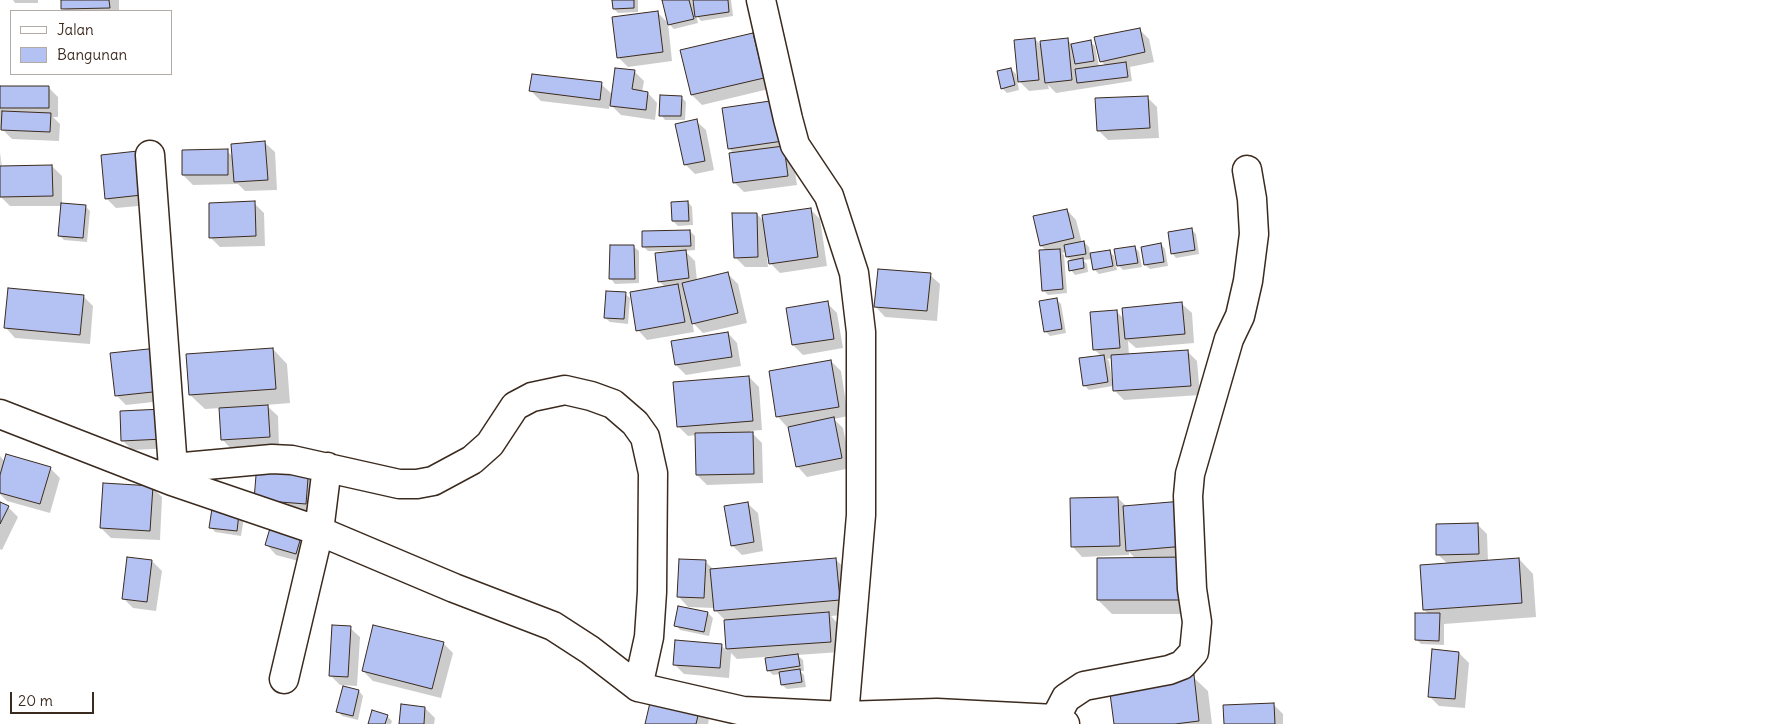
<!DOCTYPE html>
<html>
<head>
<meta charset="utf-8">
<style>
  body { margin:0 }
  #map { position:relative; width:1780px; height:724px; overflow:hidden; background:#fff; font-family:Delius,sans-serif }
  canvas { display:block }
  .legend { position:absolute; left:10px; top:10px; width:162px; height:65px; box-sizing:border-box; background:#fff; border:1px solid #b1aaa5; margin:0; padding:6px 9px; list-style:none; font-size:15px; color:#3b2a1e }
  .legend li { display:flex; align-items:center; gap:10px; height:25px }
  .legend b { width:25px; border:1px solid #b1aaa5 }
  .scale { position:absolute; left:10px; top:692px; width:84px; height:22px; box-sizing:border-box; border:2px solid #3b2a1e; border-top:0; padding-left:6px; font-size:15px; line-height:18px; white-space:nowrap; color:#3b2a1e; -webkit-text-stroke:4px #fff; paint-order:stroke }
</style>
</head>
<body>
<div id="map">
<canvas width="1780" height="724"></canvas>
<ul class="legend">
<li><b style="height:6px;background:#fff"></b>Jalan</li>
<li><b style="height:14px;background:#b4c2f3"></b>Bangunan</li>
</ul>
<div class="scale">20 m</div>
</div>
<script>
const ctx = document.querySelector('canvas').getContext('2d');
ctx.lineJoin = 'round';
function paint(path, color) { ctx.fillStyle = color; ctx.fill(path, 'evenodd'); }
const toPath = rows => new Path2D(rows.map(r => 'M' + r).join(''));
function stroke(path, color, width, dash) { ctx.strokeStyle = color; ctx.lineWidth = width; ctx.lineCap = dash ? 'butt' : 'round'; ctx.setLineDash(dash || []); ctx.stroke(path); }
paint(toPath([
  [13,0,38,0,38,3,15,3],
  [62,0,119,0,119,11,66,11,63,8],
  [613,0,638,0,638,12,618,13,614,9],
  [667,0,692,0,694,9,696,9,694,0,731,0,733,16,701,21,696,15,698,23,674,29,668,23,672,61,628,67,618,57,658,13,669,24],
  [1139,29,1149,39,1154,62,1130,67,1132,81,1056,93,1048,85,1049,89,1029,91,1019,81,1035,39,1042,46,1067,40,1073,45,1090,42,1095,46,1099,67,1106,66,1101,61],
  [753,34,763,44,773,88,702,105,692,95,682,51],
  [1011,69,1016,74,1019,90,1007,93,1002,88],
  [634,71,644,81,642,92,648,93,657,103,655,120,621,115,610,104,609,109,541,101,531,91,601,84,613,95],
  [0,87,48,87,58,97,58,117,53,117,60,124,59,141,12,139,1,128,0,131],
  [681,97,686,102,685,120,665,120,661,115],
  [1147,97,1157,107,1159,138,1108,140,1098,130],
  [777,101,793,157,797,185,744,192,734,182,734,154,729,148],
  [696,121,706,130,714,170,695,174,685,164],
  [265,143,275,152,277,190,245,191,238,184,193,185,183,175,227,151,233,157],
  [0,152,2,167,52,166,62,176,62,204,86,207,90,211,87,242,64,240,59,235,62,206,10,206,1,197],
  [102,156,161,204,116,208,106,198],
  [688,202,692,207,693,225,678,226,673,221],
  [254,203,264,213,265,246,220,247,210,237],
  [810,209,820,219,827,266,780,273,770,263,769,257,767,257,768,267,745,267,735,257,757,214,764,221],
  [1067,210,1076,220,1082,243,1084,242,1089,247,1090,255,1109,251,1114,256,1117,270,1099,274,1094,269,1092,259,1083,260,1087,264,1088,272,1075,275,1071,270,1072,261,1067,257,1066,252,1062,253,1064,255,1067,293,1048,295,1043,290,1047,251,1041,246],
  [1191,229,1196,234,1199,254,1176,258,1172,253],
  [690,231,695,236,695,250,685,251,695,261,697,281,728,274,738,284,747,323,703,333,692,322,694,332,647,340,638,330,665,287,659,281,671,253,671,251,648,251,643,246],
  [1161,244,1165,249,1168,266,1150,269,1145,265],
  [634,247,639,251,639,283,615,284,611,279],
  [1135,247,1139,252,1142,267,1123,270,1119,266],
  [930,275,940,284,937,321,885,317,876,307],
  [625,294,630,298,628,324,610,322,605,318],
  [83,296,93,306,90,344,15,338,6,328],
  [1056,299,1061,304,1066,333,1050,336,1045,331],
  [827,303,837,313,843,348,803,355,793,345],
  [1182,304,1192,313,1194,343,1136,348,1128,341,1129,355,1187,351,1197,361,1200,395,1124,400,1114,390,1112,358,1107,359,1109,361,1113,386,1089,390,1084,385,1102,357,1094,349,1116,311,1124,319],
  [728,333,737,343,741,366,686,375,676,365],
  [273,349,287,364,290,403,266,405,278,416,279,447,232,450,223,440,221,408,205,409,190,395],
  [112,354,171,400,126,405,116,395],
  [831,361,841,371,848,416,834,419,843,428,851,468,807,477,798,467,790,426,787,427,778,417,770,372],
  [749,377,759,387,762,430,750,431,762,443,763,483,707,485,697,475,696,435,688,436,678,426],
  [163,410,174,448,132,450,122,440],
  [0,456,5,462,50,468,60,478,50,513,7,501,0,494],
  [258,464,318,477,315,513,265,510],
  [152,487,162,497,160,540,111,538,101,528],
  [1118,498,1127,507,1182,503,1200,614,1112,614,1098,600,1136,559,1129,552,1129,555,1082,557,1073,547],
  [0,503,8,507,18,517,2,550,0,549],
  [748,504,758,513,763,551,742,555,732,545],
  [245,511,241,536,215,532,211,527],
  [1477,524,1487,534,1488,561,1519,559,1533,574,1536,617,1444,624,1444,645,1421,644,1416,639,1429,614,1424,610,1448,564,1437,554],
  [304,529,306,563,276,555,267,545],
  [128,558,152,561,162,571,156,611,133,608,123,598],
  [835,559,850,573,853,614,831,616,838,624,840,652,797,655,803,660,804,671,800,671,804,675,806,687,787,689,782,685,781,674,773,675,768,670,778,658,778,656,737,659,731,653,729,678,684,674,674,664,721,645,727,651,725,620,715,610,715,608,688,607,679,597,706,562,714,570],
  [708,613,713,618,709,636,680,630,676,625],
  [350,628,360,637,357,686,340,685,330,675],
  [443,643,453,653,441,698,373,681,363,671],
  [1459,653,1469,663,1465,708,1439,706,1429,696],
  [1193,677,1208,691,1212,724,1115,724],
  [359,691,363,696,358,720,342,716,338,711],
  [653,695,710,714,708,724,647,724],
  [1273,704,1283,714,1283,724,1225,724],
  [425,708,435,718,434,724,400,724],
  [387,716,392,721,391,724,369,724]
]), '#0003');
const building = toPath([
  [61,0,109,0,110,8,61,9,61,0],
  [612,0,634,0,634,8,613,9,612,0],
  [662,0,689,0,694,19,668,25,662,0],
  [693,0,728,0,729,12,695,17,693,0],
  [658,11,663,52,617,58,612,17,658,11],
  [1140,28,1145,52,1100,62,1094,37,1140,28],
  [753,33,764,78,691,95,680,50,753,33],
  [1035,38,1039,80,1018,82,1014,40,1035,38],
  [1068,38,1072,80,1045,83,1040,41,1068,38],
  [1091,40,1094,61,1075,64,1071,44,1091,40],
  [1126,62,1128,77,1077,83,1075,69,1126,62],
  [615,68,635,70,632,89,648,92,646,110,610,106,615,68],
  [1011,68,1015,85,1001,89,997,71,1011,68],
  [532,74,602,82,600,100,529,91,532,74],
  [0,86,49,86,49,108,0,108,0,86],
  [660,95,682,96,681,116,659,116,660,95],
  [1148,96,1150,128,1097,131,1095,98,1148,96],
  [777,100,783,141,728,149,722,108,777,100],
  [2,111,51,113,50,132,1,130,2,111],
  [697,119,705,161,684,165,675,124,697,119],
  [265,141,268,180,234,182,231,144,265,141],
  [784,146,788,176,733,183,729,153,784,146],
  [228,149,228,175,182,175,182,150,228,149],
  [147,150,151,194,105,199,101,155,147,150],
  [52,165,53,196,0,197,0,166,52,165],
  [255,201,256,236,209,238,209,203,255,201],
  [688,201,689,221,672,221,671,202,688,201],
  [61,203,86,205,83,238,58,236,61,203],
  [811,208,818,257,769,264,762,215,811,208],
  [1067,209,1074,238,1040,246,1033,216,1067,209],
  [732,213,757,213,758,257,734,258,732,213],
  [1192,228,1195,250,1171,254,1168,232,1192,228],
  [690,230,691,246,642,247,642,231,690,230],
  [1084,241,1086,254,1066,257,1064,245,1084,241],
  [1161,243,1164,262,1144,265,1141,247,1161,243],
  [610,245,634,245,635,279,609,279,610,245],
  [1135,246,1138,263,1117,266,1114,249,1135,246],
  [1060,249,1063,289,1042,291,1039,250,1060,249],
  [686,250,689,278,658,282,655,253,686,250],
  [1110,250,1113,266,1093,270,1090,253,1110,250],
  [1083,258,1084,268,1069,271,1068,261,1083,258],
  [878,269,931,273,927,311,874,307,878,269],
  [728,272,738,313,692,324,682,283,728,272],
  [678,284,685,322,636,331,630,292,678,284],
  [8,288,84,295,80,335,4,328,8,288],
  [606,291,626,292,624,319,604,318,606,291],
  [1057,298,1062,329,1044,332,1039,301,1057,298],
  [828,301,834,339,792,345,786,308,828,301],
  [1182,302,1185,334,1125,339,1122,308,1182,302],
  [1117,310,1120,348,1093,350,1090,312,1117,310],
  [728,332,732,357,675,365,671,341,728,332],
  [158,348,162,391,115,396,110,353,158,348],
  [273,348,276,389,189,395,186,354,273,348],
  [1188,350,1191,386,1113,391,1111,355,1188,350],
  [1104,355,1108,382,1083,386,1079,358,1104,355],
  [831,360,839,407,776,417,769,371,831,360],
  [749,376,753,421,677,427,673,382,749,376],
  [268,405,270,437,221,440,219,408,268,405],
  [163,409,164,439,121,441,120,411,163,409],
  [834,417,842,458,796,467,788,427,834,417],
  [753,432,754,474,696,475,695,433,753,432],
  [6,454,51,467,40,504,0,493,0,475,6,454],
  [257,463,309,466,306,504,254,500,257,463],
  [103,483,153,486,150,531,100,528,103,483],
  [1118,497,1120,546,1071,547,1070,498,1118,497],
  [1183,501,1186,546,1126,551,1123,506,1183,501],
  [0,502,9,506,0,524,0,502],
  [213,502,240,505,237,531,209,528,213,502],
  [748,502,754,542,731,546,724,506,748,502],
  [273,518,304,527,296,554,265,545,273,518],
  [1478,523,1479,554,1436,555,1436,524,1478,523],
  [127,557,152,560,147,602,122,599,127,557],
  [1186,557,1186,600,1097,600,1097,558,1186,557],
  [836,558,840,600,714,611,710,569,836,558],
  [1519,558,1522,603,1423,610,1420,565,1519,558],
  [679,559,706,560,704,598,677,597,679,559],
  [678,606,708,612,704,632,674,626,678,606],
  [829,612,831,642,726,649,724,620,829,612],
  [1415,613,1440,613,1439,641,1415,640,1415,613],
  [332,625,351,626,348,677,329,676,332,625],
  [373,625,444,642,432,689,362,671,373,625],
  [675,640,722,644,720,668,673,665,675,640],
  [1432,649,1459,652,1455,699,1428,697,1432,649],
  [798,654,800,666,767,671,765,658,798,654],
  [800,669,802,682,781,685,779,672,800,669],
  [1194,675,1199,721,1175,724,1114,724,1109,686,1194,675],
  [343,686,359,690,353,716,336,712,343,686],
  [652,694,701,703,696,724,645,724,652,694],
  [1274,703,1275,724,1224,724,1223,705,1274,703],
  [401,704,425,707,424,724,399,724,401,704],
  [372,710,388,715,385,724,368,724,372,710]
]);
paint(building, '#b4c2f3');
stroke(building, '#3b2a1e', 1);
const minor = toPath([
  [761,0,788,119,795,145,829,196,854,273,861,332,861,515,844,716],
  [150,155,173,468,172,481],
  [0,414,172,481,319,531,454,588,553,626,590,650,638,687,743,711,844,716,937,713,1055,719,1065,724],
  [173,468,272,459,292,460,399,484,417,484,433,481,472,460,490,444,515,406,532,397,565,390,591,396,613,404,635,423,645,437,653,473,652,592,649,637,638,687],
  [284,679,319,531,327,467],
  [1055,719,1066,698,1084,686,1169,670,1182,665,1194,652,1197,622,1192,589,1188,496,1190,474,1229,339,1240,316,1248,281,1254,234,1252,199,1247,170]
]);
stroke(minor, '#3b2a1e', 31);
stroke(minor, '#fff', 28);
</script>
</body>
</html>
